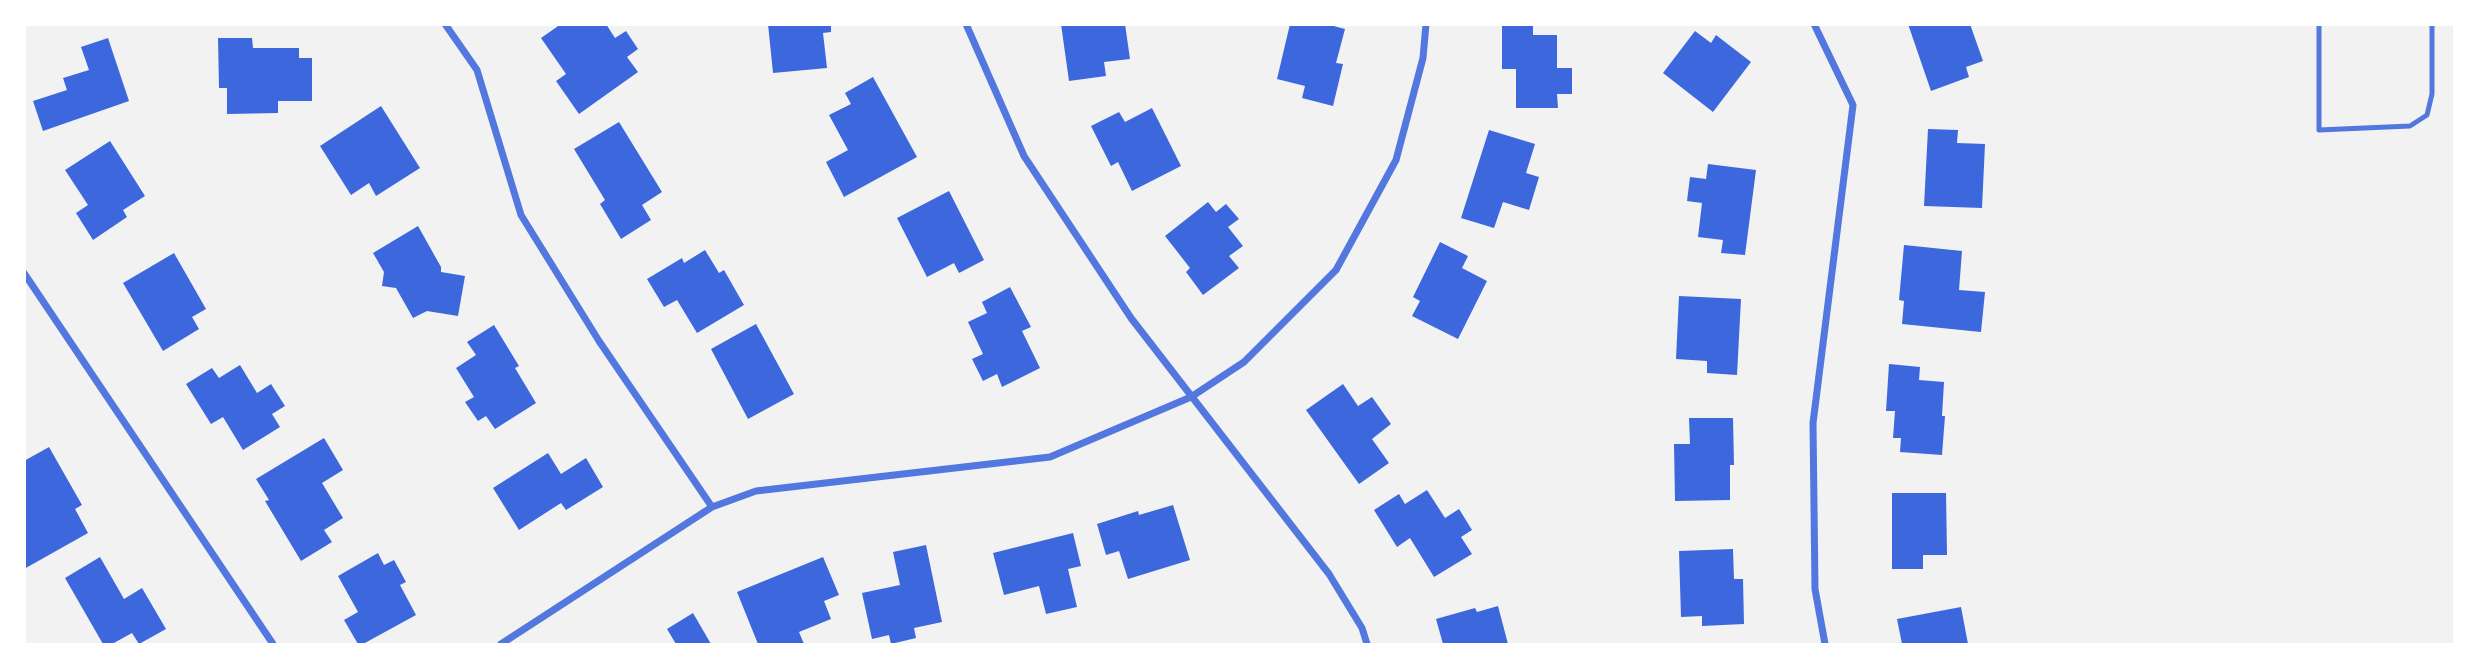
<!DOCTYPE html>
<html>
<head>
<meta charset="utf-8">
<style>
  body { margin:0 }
  #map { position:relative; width:2479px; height:669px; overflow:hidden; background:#f2f2f2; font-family:"Titillium Web",sans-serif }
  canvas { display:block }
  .frame { position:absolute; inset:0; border:26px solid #fff; pointer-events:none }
</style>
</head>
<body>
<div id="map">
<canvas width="2479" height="669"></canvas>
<div class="frame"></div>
</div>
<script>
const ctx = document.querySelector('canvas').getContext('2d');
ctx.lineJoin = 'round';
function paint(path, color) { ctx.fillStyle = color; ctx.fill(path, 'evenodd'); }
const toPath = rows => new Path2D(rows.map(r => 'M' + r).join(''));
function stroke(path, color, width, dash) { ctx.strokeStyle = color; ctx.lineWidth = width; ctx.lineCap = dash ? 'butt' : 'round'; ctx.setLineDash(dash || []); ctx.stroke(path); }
paint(toPath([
  [561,24,606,24,615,38,626,31,638,49,627,57,638,72,579,114,556,81,566,74,541,38],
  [768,24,831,24,831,32,823,33,827,68,773,73],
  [1061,24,1125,24,1130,59,1104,62,1106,76,1069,81],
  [1290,24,1326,24,1345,29,1336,63,1343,64,1333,106,1302,98,1305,86,1277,79],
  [1502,24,1533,24,1533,35,1557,35,1557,68,1572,68,1572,94,1557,94,1558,108,1516,108,1516,69,1502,69],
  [1908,24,1970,24,1983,61,1966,67,1969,77,1931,91],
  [1695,31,1711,43,1716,35,1751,62,1713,112,1663,73],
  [108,38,129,101,43,131,33,101,67,90,63,78,89,70,81,47],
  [218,38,252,38,253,48,299,48,299,58,312,58,312,101,278,101,278,113,227,114,227,88,219,88],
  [873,77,917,157,844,197,826,162,848,150,829,115,851,104,845,93],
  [381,106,420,168,376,196,369,183,351,195,320,146],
  [1152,108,1181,166,1132,191,1118,162,1111,166,1091,126,1119,112,1125,122],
  [619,122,662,192,642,205,651,220,621,239,600,204,605,200,574,149],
  [1928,129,1958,130,1957,143,1985,144,1982,208,1924,206],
  [1489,130,1535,144,1526,173,1539,177,1529,210,1503,202,1494,228,1461,218],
  [110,141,145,196,123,210,127,217,93,240,76,213,88,205,65,170],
  [1708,164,1756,170,1745,255,1721,253,1723,240,1698,237,1702,203,1687,201,1690,177,1706,179],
  [949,191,984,260,959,273,954,263,927,277,897,218],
  [1208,202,1216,212,1226,204,1239,219,1228,227,1243,246,1229,256,1239,268,1203,295,1186,272,1190,268,1165,236],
  [418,226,441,267,441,272,465,276,458,316,427,311,413,318,396,288,382,286,384,272,373,253],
  [1440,242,1468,256,1462,268,1487,281,1458,339,1412,316,1420,301,1413,297],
  [1904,245,1962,251,1959,290,1985,292,1981,332,1902,324,1904,301,1899,300],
  [705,250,719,273,724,270,744,305,697,333,677,300,664,307,647,279,682,258,684,263],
  [174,253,206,309,192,317,199,329,163,351,123,283],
  [1010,287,1031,327,1022,331,1040,368,1002,387,997,374,983,381,972,359,983,354,968,322,987,313,982,302],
  [1679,296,1741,299,1737,375,1707,373,1707,361,1676,359],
  [756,324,794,394,748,419,711,349],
  [494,325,519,366,515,368,536,403,495,429,486,416,478,421,465,402,474,397,456,368,476,355,467,342],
  [1889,364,1920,367,1919,380,1944,382,1942,416,1945,416,1942,455,1900,452,1901,438,1893,438,1895,411,1886,411],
  [240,365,257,393,271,384,285,406,272,414,280,427,243,450,223,417,211,424,186,384,212,368,219,378],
  [1343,384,1358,406,1372,397,1391,424,1372,439,1389,463,1359,484,1306,410],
  [1689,418,1733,418,1734,465,1730,465,1730,500,1675,501,1674,444,1690,444],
  [324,438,343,470,322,483,343,518,324,530,332,542,301,561,265,501,269,500,256,479],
  [49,447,82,505,75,509,88,533,24,569,24,461],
  [548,453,561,474,586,458,603,487,566,510,561,503,519,530,493,488],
  [1427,490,1445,518,1459,509,1472,530,1461,537,1472,554,1434,577,1410,538,1397,547,1374,510,1399,494,1405,504],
  [1892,493,1946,493,1947,555,1923,555,1923,569,1892,569],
  [1173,505,1190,560,1128,579,1119,551,1106,555,1097,524,1138,511,1139,515],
  [1073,533,1081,566,1068,569,1077,607,1046,614,1039,586,1004,595,993,553],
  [926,545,942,622,914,628,916,638,891,644,889,635,872,639,862,593,900,585,893,552],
  [1733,549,1734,579,1743,579,1744,624,1702,626,1702,616,1681,617,1679,551],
  [378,553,384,565,394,560,406,582,400,585,416,615,363,644,358,644,344,620,358,612,338,576],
  [100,557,124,599,142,588,166,629,139,644,132,633,112,644,103,644,65,578],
  [823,557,839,595,824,601,831,619,799,632,804,644,758,644,737,592],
  [1498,606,1508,644,1443,644,1436,619,1475,608,1477,612],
  [1961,607,1968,644,1902,644,1897,619],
  [693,613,711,644,676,644,667,629]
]), '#3d67dc');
stroke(toPath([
  [2319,24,2319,130,2410,126,2427,115,2432,94,2432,24]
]), '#5277de', 5);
stroke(toPath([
  [445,24,477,70,521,215,599,341,712,507],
  [966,24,1024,156,1131,318,1329,574,1362,628,1367,644],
  [1814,24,1853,105,1813,423,1815,589,1825,644],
  [24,273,273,644],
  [501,644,712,507,756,491,1050,457,1191,397,1244,362,1336,270,1396,160,1423,58,1426,24]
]), '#5277de', 7);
</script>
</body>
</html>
